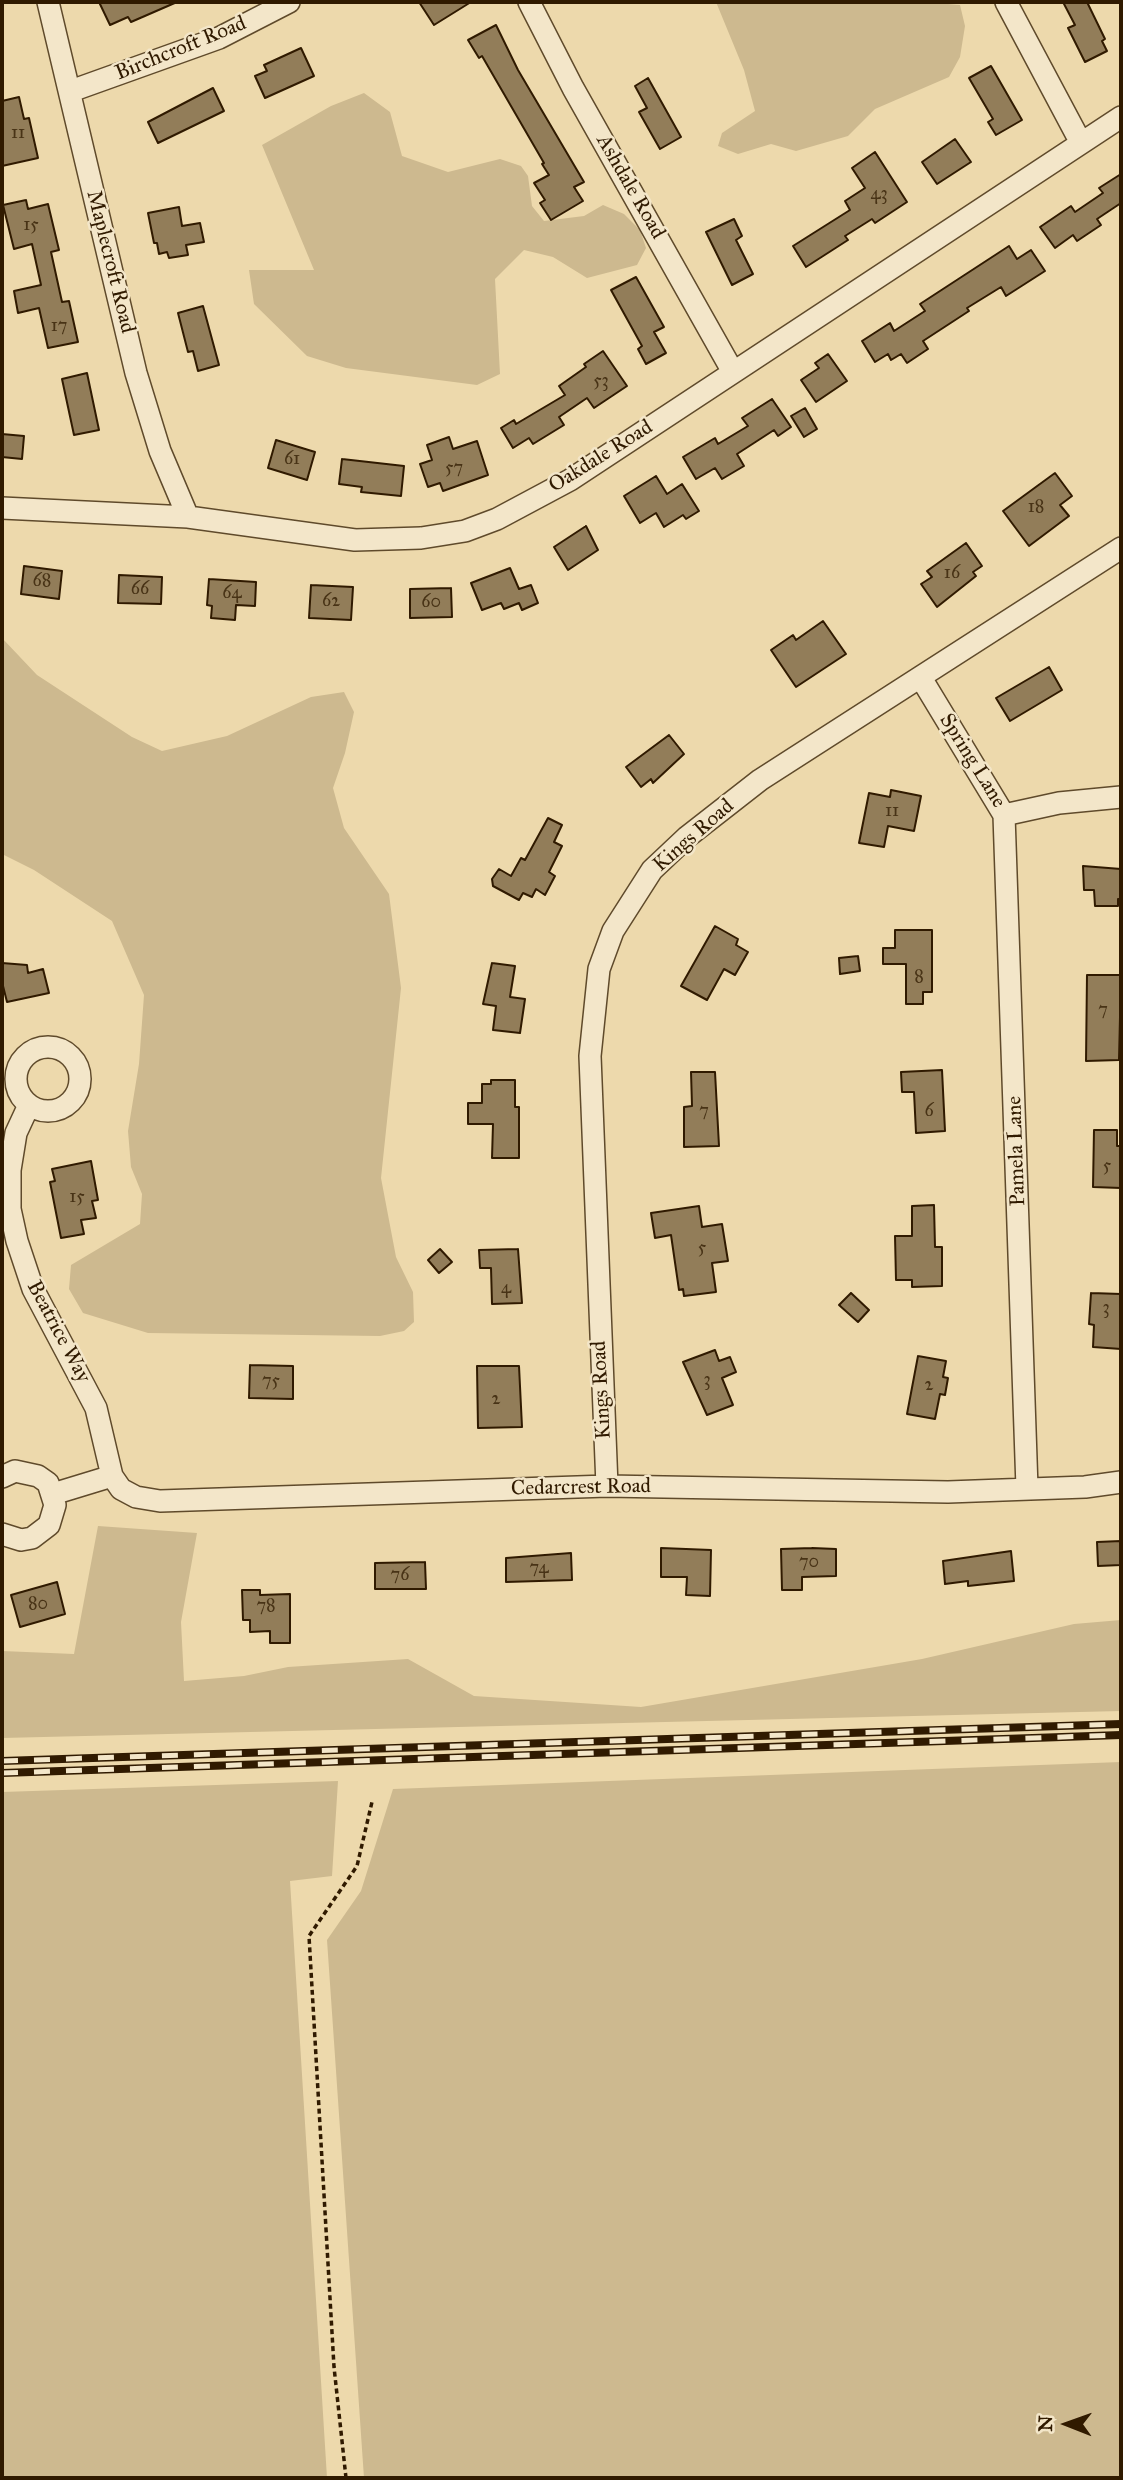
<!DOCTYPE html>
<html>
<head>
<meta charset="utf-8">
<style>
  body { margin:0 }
  #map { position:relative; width:1123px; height:2480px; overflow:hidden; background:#edd9ac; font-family:"IM FELL Great Primer",serif }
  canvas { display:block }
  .frame { position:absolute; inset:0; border:4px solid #301a00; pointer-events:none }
  .north { position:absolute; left:1032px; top:2389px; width:70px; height:70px; -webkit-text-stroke:5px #f3e6c9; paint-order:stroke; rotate:271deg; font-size:19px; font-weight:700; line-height:28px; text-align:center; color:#301a00 }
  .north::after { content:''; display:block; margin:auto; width:24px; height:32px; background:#301a00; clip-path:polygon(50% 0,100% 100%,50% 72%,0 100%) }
</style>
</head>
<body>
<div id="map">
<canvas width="1123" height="2480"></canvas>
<div class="frame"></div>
<div class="north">N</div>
</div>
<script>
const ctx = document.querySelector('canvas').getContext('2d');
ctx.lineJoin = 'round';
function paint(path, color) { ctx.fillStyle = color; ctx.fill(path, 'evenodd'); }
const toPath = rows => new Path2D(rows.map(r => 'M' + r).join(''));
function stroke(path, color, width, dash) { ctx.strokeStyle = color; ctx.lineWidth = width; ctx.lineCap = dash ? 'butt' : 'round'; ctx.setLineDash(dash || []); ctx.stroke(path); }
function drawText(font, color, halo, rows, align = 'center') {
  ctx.font = font + ' "IM FELL Great Primer",serif'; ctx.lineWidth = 5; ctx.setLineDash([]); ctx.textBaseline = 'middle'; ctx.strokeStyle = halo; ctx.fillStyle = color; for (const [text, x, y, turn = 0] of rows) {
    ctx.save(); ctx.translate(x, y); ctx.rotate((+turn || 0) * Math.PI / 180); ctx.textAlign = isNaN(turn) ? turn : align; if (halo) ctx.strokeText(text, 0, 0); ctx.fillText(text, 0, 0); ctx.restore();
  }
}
paint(toPath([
  [716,2,924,2,960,5,965,26,960,57,949,77,875,109,848,136,796,151,771,144,738,154,718,146,722,133,755,111,744,70],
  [364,93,390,112,402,156,448,172,500,159,521,166,528,176,532,206,544,221,584,216,603,205,624,214,640,230,646,248,637,265,587,278,553,257,524,250,495,279,500,374,477,385,346,368,307,356,254,304,249,270,314,270,262,145,331,106],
  [2,638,37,675,132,737,162,751,227,736,311,697,344,692,354,712,345,753,333,788,344,828,389,894,401,988,381,1178,396,1257,413,1292,414,1322,404,1331,380,1336,148,1333,83,1313,69,1289,71,1265,140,1224,142,1194,131,1167,128,1131,139,1064,144,995,112,921,34,870,2,854],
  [98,1526,197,1533,181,1622,184,1681,244,1676,288,1667,408,1659,474,1696,641,1707,922,1659,1074,1624,1121,1620,1121,1711,2,1738,2,1651,74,1654],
  [1121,1762,1121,2478,364,2478,327,1940,361,1891,393,1789],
  [338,1781,332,1876,290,1881,327,2478,2,2478,2,1792]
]), '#cdb98f');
const building = toPath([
  [99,2,177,2,131,22,128,17,110,25,99,2],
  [419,2,471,2,434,25,419,2],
  [1063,2,1087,2,1105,39,1102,41,1107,51,1085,62,1068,28,1075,25,1063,2],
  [496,25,518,70,584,182,574,187,583,201,551,220,540,203,545,200,534,183,549,175,542,164,544,163,482,56,479,58,468,40,496,25],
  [301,48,314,76,265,98,255,76,267,71,264,65,301,48],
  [991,66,1022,120,996,135,988,122,993,119,969,78,991,66],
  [648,78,681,137,660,149,639,112,647,108,635,86,648,78],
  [213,88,224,111,158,143,148,122,213,88],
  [19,97,24,119,29,118,38,158,2,166,2,101,19,97],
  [955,139,971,162,937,184,922,162,955,139],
  [875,152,907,202,875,223,872,219,845,236,848,240,806,267,793,246,850,210,845,201,865,188,852,168,875,152],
  [1121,174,1121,203,1097,219,1101,225,1077,241,1073,235,1055,248,1040,227,1071,206,1075,212,1103,193,1099,188,1121,174],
  [26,200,28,209,48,204,59,250,51,252,62,302,69,301,78,342,48,348,39,308,18,313,14,291,41,285,32,244,14,249,3,205,26,200],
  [179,207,182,226,200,223,204,242,186,245,188,255,169,258,167,252,159,254,157,243,154,243,148,213,179,207],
  [734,219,742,236,736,240,753,274,732,285,706,232,734,219],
  [1009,246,1017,259,1031,250,1045,271,1006,296,1001,287,967,308,969,311,923,341,928,349,907,363,901,354,891,360,888,354,875,362,862,341,890,323,894,331,925,311,920,304,1009,246],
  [636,277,664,327,654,332,666,353,646,364,638,349,642,346,611,290,636,277],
  [203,306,219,365,198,371,193,351,188,352,178,313,203,306],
  [603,351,627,386,594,408,587,398,559,417,564,425,533,444,529,438,513,448,501,428,514,420,516,424,565,395,559,386,586,367,584,364,603,351],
  [828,354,847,381,816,402,801,380,819,368,815,363,828,354],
  [87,373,99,430,74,435,62,379,87,373],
  [772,399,791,427,778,436,774,430,737,454,744,466,722,479,715,468,696,479,683,457,715,438,718,444,748,426,742,418,772,399],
  [805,408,817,429,804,437,791,416,805,408],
  [2,434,24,436,22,459,2,457,2,434],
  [449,437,453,449,477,441,488,475,443,491,440,483,428,487,420,464,432,460,427,445,449,437],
  [276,440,315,452,307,480,268,468,276,440],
  [342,459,404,466,401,496,361,492,362,487,339,484,342,459],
  [1055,473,1072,496,1060,505,1069,516,1029,546,1003,511,1055,473],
  [656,476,667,494,682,484,699,511,686,519,683,515,664,527,656,513,640,523,624,496,656,476],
  [586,526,598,550,568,570,554,547,586,526],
  [966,543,982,566,973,572,976,576,937,607,921,584,932,577,927,571,966,543],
  [24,566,62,571,59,599,21,594,24,566],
  [510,568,519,589,531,585,538,603,522,610,519,603,504,609,501,603,482,610,471,583,510,568],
  [119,575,162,577,161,604,118,603,119,575],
  [209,579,256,582,255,606,236,605,235,620,211,618,212,606,207,605,209,579],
  [311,585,353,587,351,620,309,618,311,585],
  [451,588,452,617,410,618,410,589,451,588],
  [823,621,846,654,796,687,771,650,793,635,796,640,823,621],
  [1049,667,1062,690,1010,721,996,698,1049,667],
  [669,735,684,754,653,783,651,779,641,787,626,767,669,735],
  [891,790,921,796,914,831,888,826,884,847,859,843,869,793,890,797,891,790],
  [548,818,562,825,554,842,562,846,549,872,555,876,545,895,536,889,532,897,523,893,519,900,493,886,492,879,499,869,511,876,521,858,525,860,548,818],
  [1083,866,1121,869,1121,899,1118,899,1118,906,1095,906,1094,890,1084,890,1083,866],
  [715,926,738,939,736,945,748,952,735,975,724,969,707,1000,681,986,715,926],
  [895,930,932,930,932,992,923,992,923,1004,906,1004,906,964,883,964,883,948,895,948,895,930],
  [858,956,860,971,840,974,839,958,858,956],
  [2,963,27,965,28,973,43,969,49,993,7,1002,2,982,2,963],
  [492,963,515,966,510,997,525,999,520,1033,493,1030,496,1006,483,1004,492,963],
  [1087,975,1121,975,1119,1060,1086,1061,1087,975],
  [942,1070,945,1131,916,1133,914,1092,902,1092,901,1072,942,1070],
  [691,1072,715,1072,719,1146,684,1147,684,1107,692,1106,691,1072],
  [491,1080,515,1080,515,1107,519,1107,519,1158,492,1158,493,1124,468,1124,468,1103,482,1103,482,1084,491,1084,491,1080],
  [1094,1130,1117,1130,1117,1146,1121,1146,1121,1188,1093,1187,1094,1130],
  [91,1161,98,1200,92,1201,96,1218,81,1220,84,1234,61,1238,50,1182,55,1181,52,1169,91,1161],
  [934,1205,935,1247,942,1247,942,1286,912,1287,912,1280,896,1280,895,1236,912,1236,912,1206,934,1205],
  [699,1206,702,1227,722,1224,728,1261,712,1263,716,1292,684,1296,683,1289,679,1290,671,1235,655,1238,651,1213,699,1206],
  [440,1249,452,1262,439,1273,428,1260,440,1249],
  [518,1249,522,1303,492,1304,491,1268,480,1268,479,1250,518,1249],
  [851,1293,869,1310,858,1322,839,1305,851,1293],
  [1091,1293,1121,1294,1121,1349,1093,1347,1094,1325,1089,1324,1091,1293],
  [715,1350,719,1361,730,1357,736,1372,722,1378,733,1405,707,1415,683,1362,715,1350],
  [918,1356,946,1361,943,1377,948,1378,945,1395,940,1394,935,1419,907,1414,918,1356],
  [250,1365,293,1366,293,1399,249,1398,250,1365],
  [477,1366,519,1366,522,1427,478,1428,477,1366],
  [1121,1541,1121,1565,1098,1566,1097,1542,1121,1541],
  [661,1548,711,1550,710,1596,686,1595,687,1577,661,1577,661,1548],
  [812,1548,836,1549,836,1576,802,1577,802,1590,782,1590,781,1549,812,1548],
  [1011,1551,1014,1581,968,1586,968,1581,945,1584,943,1561,1011,1551],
  [571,1553,572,1580,506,1582,506,1558,571,1553],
  [425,1562,426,1589,375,1589,375,1563,425,1562],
  [57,1582,65,1614,20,1627,11,1595,57,1582],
  [242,1590,260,1590,260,1595,290,1594,290,1643,270,1643,270,1631,250,1632,250,1620,243,1620,242,1590]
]);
paint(building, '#927d59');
stroke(building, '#301a00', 2);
const minor = toPath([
  [48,2,136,373,160,451,188,517],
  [529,2,573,88,733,372],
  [1006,2,1081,143],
  [71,91,219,38,289,2],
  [2,508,188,517,355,540,421,538,465,531,497,519,570,480,1121,117],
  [921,678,1004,815,1059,803,1121,797],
  [1004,815,1027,1488],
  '16 1079a32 32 0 1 1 64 0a32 32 0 1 1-64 0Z',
  [29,1105,16,1133,10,1170,10,1209,17,1241,33,1289,96,1408,112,1476,121,1489,136,1497,160,1501,607,1486,948,1492,1085,1487,1121,1482],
  [2,1477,15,1471,38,1476,48,1483,55,1505,49,1525,32,1538,21,1540,2,1534],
  [607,1486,590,1056,599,969,613,931,652,870,687,837,760,780,1121,548],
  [53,1494,112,1476]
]);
stroke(minor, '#5f4a2b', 24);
stroke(toPath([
  [346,2478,334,2367,309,1936,357,1866,372,1802]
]), '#301a00', 3.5, [5, 3.5]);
stroke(minor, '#f3e6c9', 21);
const rail = toPath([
  [2,1761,1121,1724],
  [2,1773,1121,1735]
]);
stroke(rail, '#301a00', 8);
stroke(rail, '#f3e6c9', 5, [16]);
drawText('18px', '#483316', null, [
  ["11",18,134],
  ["43",879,195],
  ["15",31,226],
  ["17",59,327],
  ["53",601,382],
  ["61",292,460],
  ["57",454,469],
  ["18",1036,508],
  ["16",952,574],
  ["68",42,582],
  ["66",140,590],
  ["64",232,594],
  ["62",331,602],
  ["60",431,603],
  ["11",892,812],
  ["8",919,978],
  ["7",1103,1011],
  ["7",704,1112],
  ["6",929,1112],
  ["5",1107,1167],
  ["15",77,1198],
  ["5",702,1249],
  ["4",506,1289],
  ["3",1106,1309],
  ["3",707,1381],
  ["75",271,1382],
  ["2",929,1386],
  ["2",496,1400],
  ["70",809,1563],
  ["74",539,1569],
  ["76",400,1576],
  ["80",38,1605],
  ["78",266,1607]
]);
drawText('21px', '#301a00', '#f3e6c9', [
  ["Birchcroft Road",181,49,-22],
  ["Ashdale Road",630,187,60],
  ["Maplecroft Road",110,262,76],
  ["Oakdale Road",601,457,-32],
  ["Spring Lane",972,761,58],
  ["Kings Road",694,836,-41],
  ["Pamela Lane",1017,1151,-92],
  ["Beatrice Way",58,1332,62],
  ["Kings Road",602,1390,-93],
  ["Cedarcrest Road",581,1488,-1]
]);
</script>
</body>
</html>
